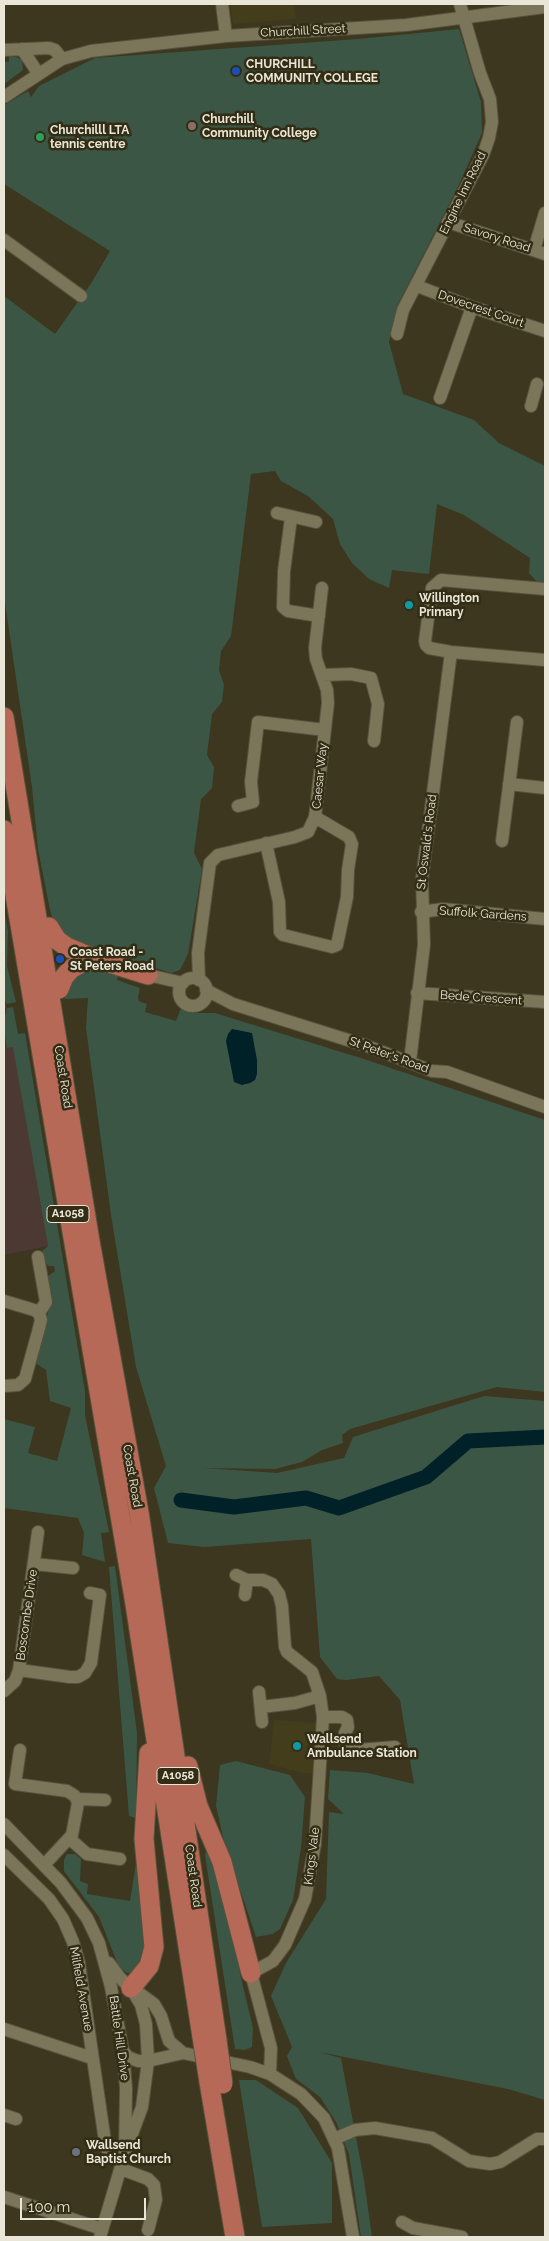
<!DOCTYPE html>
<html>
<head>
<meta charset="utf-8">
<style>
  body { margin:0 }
  #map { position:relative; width:549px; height:2241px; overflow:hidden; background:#3c371e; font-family:Raleway,sans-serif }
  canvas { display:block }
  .frame { position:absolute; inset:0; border:5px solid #e9e6d7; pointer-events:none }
  .scale { position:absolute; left:20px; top:2198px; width:126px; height:22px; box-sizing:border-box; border:2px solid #e9e6d7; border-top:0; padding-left:6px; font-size:15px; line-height:18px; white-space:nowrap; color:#e9e6d7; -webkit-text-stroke:4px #322d14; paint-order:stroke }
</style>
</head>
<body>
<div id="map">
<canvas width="549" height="2241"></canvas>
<div class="frame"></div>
<div class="scale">100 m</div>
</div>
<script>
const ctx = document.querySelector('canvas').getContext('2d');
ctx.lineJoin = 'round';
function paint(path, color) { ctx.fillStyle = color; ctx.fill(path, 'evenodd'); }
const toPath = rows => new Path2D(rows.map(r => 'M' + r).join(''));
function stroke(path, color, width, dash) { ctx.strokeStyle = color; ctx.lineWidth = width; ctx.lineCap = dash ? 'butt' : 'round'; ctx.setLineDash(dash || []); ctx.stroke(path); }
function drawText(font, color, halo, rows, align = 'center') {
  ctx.font = font + ' Raleway,sans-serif'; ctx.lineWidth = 5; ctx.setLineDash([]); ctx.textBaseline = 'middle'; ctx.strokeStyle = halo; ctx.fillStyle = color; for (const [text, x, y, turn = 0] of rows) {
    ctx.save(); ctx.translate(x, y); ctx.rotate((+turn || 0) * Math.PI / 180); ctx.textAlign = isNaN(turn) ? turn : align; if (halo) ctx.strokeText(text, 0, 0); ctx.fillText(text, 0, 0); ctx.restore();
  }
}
paint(toPath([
  [4,991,48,1246,4,1255]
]), '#4d3934');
paint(toPath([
  [230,4,294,4,296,19,233,24],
  [274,1720,319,1723,316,1774,302,1773,269,1764]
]), '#443d1c');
paint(toPath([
  [459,29,481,102,482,133,456,191,397,306,389,342,403,394,474,420,499,443,545,466,545,583,538,583,529,573,530,558,464,515,437,504,429,574,392,570,389,588,369,579,352,563,340,544,333,519,308,496,281,481,275,471,251,474,231,636,221,651,219,670,224,685,222,702,212,714,207,755,214,767,212,788,201,799,194,853,202,869,188,954,180,970,171,973,76,942,56,931,50,910,38,849,32,787,4,596,4,296,55,334,92,282,110,251,4,184,4,105,28,91,31,97,39,86,95,58,358,39],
  [9,56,16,57,22,60,23,70,4,84,4,62,9,62],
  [4,909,8,931,7,966,16,1002,7,1004,4,1000],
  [89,965,118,975,117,980,140,988,138,997,139,1001,147,1004,145,1012,176,1021,181,1008,197,1013,215,1013,367,1060,545,1120,545,1392,497,1387,350,1429,342,1435,343,1443,322,1450,302,1462,275,1469,204,1468,277,1473,344,1458,353,1437,484,1396,545,1401,545,2100,508,2089,319,2052,341,2058,364,2180,372,2237,361,2237,349,2154,336,2122,320,2097,296,2079,287,2056,292,2047,271,1996,286,1963,326,1899,329,1812,344,1814,328,1799,330,1770,368,1773,414,1784,400,1700,379,1676,346,1680,337,1679,320,1657,311,1539,204,1547,168,1543,154,1488,166,1466,136,1367,111,1215,86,1028,88,998,65,999,65,985],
  [13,1007,18,1034,25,1033,85,1391,85,1415,109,1532,101,1533,105,1562,82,1555,84,1533,78,1518,4,1508,4,1419,35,1427,28,1453,57,1461,71,1408,50,1401,46,1370,34,1362,51,1302,47,1277,55,1271,54,1266,49,1266,45,1263,42,1251,48,1246,13,1047,7,1048,4,1029,4,1015,6,1014,7,1008],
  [115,1566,137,1733,136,1818,129,1816,109,1567],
  [236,1761,290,1775,305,1797,301,1848,293,1900,280,1929,273,1934,256,1937,224,1841,216,1806,220,1765],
  [208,1846,236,1945,240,1974,253,2028,252,2047,245,2050,235,2049,205,1855],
  [67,1854,75,1854,81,1859,80,1881,88,1884,87,1894,130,1901,137,1857,146,1948,142,1963,135,1972,127,1973,119,1967,99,1917,64,1871,64,1860],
  [239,2080,256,2080,298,2108,332,2163,332,2223,262,2227]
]), '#3c5645');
paint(toPath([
  [232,1029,252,1033,257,1060,257,1074,255,1080,250,1083,242,1085,234,1082,226,1041,228,1034]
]), '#002127');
stroke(toPath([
  [181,1500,234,1507,306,1498,339,1508,426,1477,468,1441,545,1437]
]), '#002127', 15);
const minor = toPath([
  [222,4,226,36],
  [22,49,38,73],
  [4,50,49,48,55,50,62,59],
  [4,97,62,59,91,51,226,36,406,25,545,7],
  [448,222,545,254],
  [4,240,81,296],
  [534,250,545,213],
  [417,286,472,307,545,331],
  [397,334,403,310,483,155,489,138,492,122,490,99,480,73,460,4],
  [440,398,472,307],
  [531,406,537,384],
  [277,513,316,522],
  [291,518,284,571,283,607,288,611,319,616],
  [545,589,441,580,432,588,425,641,426,645,429,648,451,652,545,660],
  [323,675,351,674,371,678,378,704,374,741],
  [509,784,545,788],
  [238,806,253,802,251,782,258,722,325,730],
  [502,841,517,722],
  [266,843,279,902,280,932,283,935,332,947,337,945,347,897,348,870,352,844,349,837,315,817],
  [421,912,443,909,545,919],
  [148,975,183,983],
  '179 992a14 14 0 1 1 28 0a14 14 0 1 1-28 0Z',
  [199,980,198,953,210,863,218,855,295,837,308,832,315,817,328,703,327,690,316,659,315,648,322,588],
  [206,990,233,1004,367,1046,432,1071,447,1072,545,1107],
  [417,993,545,1002],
  [410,1061,424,945,422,879,451,652],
  [4,1301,34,1310,39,1313],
  [4,1386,18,1385,25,1379,38,1332,41,1320,39,1313,46,1302,38,1257],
  [34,1564,73,1568],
  [236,1575,247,1580,245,1595],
  [247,1580,263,1580,272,1584,279,1594,282,1606,285,1647,287,1652,312,1672,320,1696,323,1717,315,1844,305,1899,285,1945,273,1961,251,1973,271,2048,270,2074],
  [19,1670,70,1677,78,1677,85,1673,91,1663,100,1595,90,1593],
  [4,1691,15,1681,19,1670,38,1532],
  [259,1692,262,1722],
  [261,1707,295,1703,320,1696],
  [323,1717,342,1717,347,1720,348,1727,345,1733,346,1751,395,1747],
  [20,1750,15,1784,67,1791,75,1796,78,1803,72,1835,44,1865],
  [77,1799,105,1800],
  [4,1824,61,1883,87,1918,99,1943,111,1987,123,2051,126,2088,125,2153],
  [70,1839,87,1854,120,1859],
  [4,1855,49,1899,63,1919,73,1942,79,1963,106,2148],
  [135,1990,154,2004,161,2016,169,2041,183,2053],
  [4,2029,92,2058],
  [123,2051,128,2057,138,2061,148,2061,183,2053,250,2067,270,2074,301,2094,324,2118,338,2148,353,2237],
  [4,2115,16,2119],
  [334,2139,355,2130,375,2128,432,2138,469,2161,490,2164,500,2162,537,2139,545,2139],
  [121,2169,148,2179,154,2185,156,2200,148,2230],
  [4,2197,102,2229],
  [402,2222,413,2228,462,2237],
  [100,2237,125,2153,142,2107,148,2061,146,2024,141,2005,131,1988,120,1978,109,1963]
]);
const highway = toPath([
  [4,717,90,1241,139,1512,217,2040],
  [4,830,134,1598,202,2037],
  [49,927,57,940,67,947,96,959,148,975],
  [59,989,64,977,71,969,83,962,96,959],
  [188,1766,198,1806,222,1862,251,1973],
  [131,1988,149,1966,154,1947,144,1839,149,1753],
  [209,2082,235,2237]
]);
stroke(minor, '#56523c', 14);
stroke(highway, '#56523c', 21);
stroke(minor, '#7b755a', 12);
stroke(highway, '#b66957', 19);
const highwayBridge = toPath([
  [202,2037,209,2082],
  [217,2040,223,2084]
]);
stroke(highwayBridge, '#56523c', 21, []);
stroke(highwayBridge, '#b66957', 19);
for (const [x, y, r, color] of [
  [236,71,5,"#1a4fb4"],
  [192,126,5,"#8d6e63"],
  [40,137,5,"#2e9e5b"],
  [409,605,5,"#0f9aa8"],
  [60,959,5,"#1a4fb4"],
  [297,1746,5,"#0f9aa8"],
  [76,2152,5,"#6b7280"]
]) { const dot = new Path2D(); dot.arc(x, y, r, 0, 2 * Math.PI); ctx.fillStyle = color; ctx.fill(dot); stroke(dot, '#322d14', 2); }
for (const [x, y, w] of [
  [68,1214,42],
  [178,1776,42]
]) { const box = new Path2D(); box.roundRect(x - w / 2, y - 8.5, w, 17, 4); ctx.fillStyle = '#322d14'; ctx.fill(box); stroke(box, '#e9e6d7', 1); }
drawText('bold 11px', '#e9e6d7', null, [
  ["A1058",68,1214],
  ["A1058",178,1776]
]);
drawText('12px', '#e9e6d7', '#322d14', [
  ["Churchill Street",303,31,-3],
  ["Engine Inn Road",463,193,-64],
  ["Savory Road",497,238,18],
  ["Dovecrest Court",481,309,19],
  ["Caesar Way",320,776,-84],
  ["St Oswald's Road",427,842,-83],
  ["Suffolk Gardens",483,914,4],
  ["Bede Crescent",481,998,4],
  ["St Peter's Road",389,1055,20],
  ["Coast Road",63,1077,81],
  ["Coast Road",132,1476,80],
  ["Boscombe Drive",27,1615,-82],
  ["Kings Vale",312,1856,-83],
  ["Coast Road",193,1876,82],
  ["Milfield Avenue",81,1989,80],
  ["Battle Hill Drive",119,2038,82]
]);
drawText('bold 12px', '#e9e6d7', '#322d14', [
  ["CHURCHILL",246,64],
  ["COMMUNITY COLLEGE",246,78],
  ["Churchill",202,119],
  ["Community College",202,133],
  ["Churchilll LTA",50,130],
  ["tennis centre",50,144],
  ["Willington",419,598],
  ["Primary",419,612],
  ["Coast Road -",70,952],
  ["St Peters Road",70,966],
  ["Wallsend",307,1739],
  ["Ambulance Station",307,1753],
  ["Wallsend",86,2145],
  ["Baptist Church",86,2159]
], 'left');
</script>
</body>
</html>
